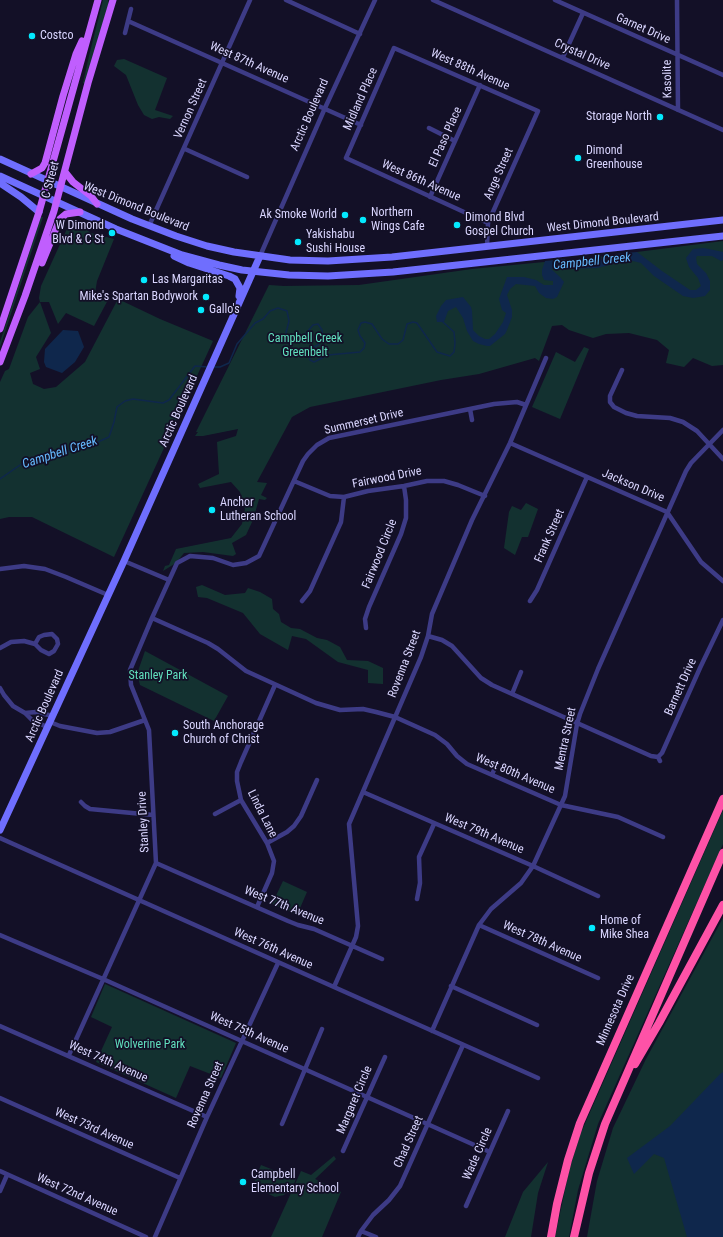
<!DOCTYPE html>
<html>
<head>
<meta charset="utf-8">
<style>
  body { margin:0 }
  canvas { display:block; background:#131027 }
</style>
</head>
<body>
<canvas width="723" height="1237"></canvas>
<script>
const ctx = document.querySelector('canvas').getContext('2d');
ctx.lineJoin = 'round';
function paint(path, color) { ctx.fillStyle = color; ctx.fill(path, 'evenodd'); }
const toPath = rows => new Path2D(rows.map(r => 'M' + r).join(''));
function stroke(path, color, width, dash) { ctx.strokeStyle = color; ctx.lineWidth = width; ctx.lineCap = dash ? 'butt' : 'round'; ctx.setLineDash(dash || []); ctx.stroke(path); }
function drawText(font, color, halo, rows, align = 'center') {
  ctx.font = font + ' "Roboto Condensed",sans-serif'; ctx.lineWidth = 3.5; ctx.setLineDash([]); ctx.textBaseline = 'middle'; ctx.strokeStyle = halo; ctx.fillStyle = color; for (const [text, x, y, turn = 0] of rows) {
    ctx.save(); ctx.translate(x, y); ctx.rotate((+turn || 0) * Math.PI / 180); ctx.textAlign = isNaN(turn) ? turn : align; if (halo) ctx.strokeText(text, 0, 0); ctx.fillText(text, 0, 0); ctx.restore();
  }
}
paint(toPath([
  [103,0,108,0,108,5,85,84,83,83,89,56],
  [124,59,167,78,155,110,173,116,170,119,159,117,152,119,144,115,138,105,126,75,114,66,117,60],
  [41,217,43,217,0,347,0,342],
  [72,220,91,233,114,239,97,281,94,299,101,301,109,298,94,326,66,313,58,324,49,302,40,302,51,333,36,357,40,369,30,373,33,384,44,389,56,387,85,362,118,299,160,319,213,341,114,557,32,517,9,517,0,519,0,382,5,371,9,369,28,317,40,302,39,298,41,286,66,231],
  [723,241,723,365,712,366,693,358,684,367,666,363,669,350,657,340,629,333,606,334,593,338,569,330,562,325,552,326,539,361,535,358,479,374,441,380,310,407,292,417,257,482,267,483,261,495,267,498,265,500,259,499,253,520,246,535,232,543,236,554,233,556,203,552,184,553,176,563,163,571,165,566,169,565,176,549,231,538,242,524,245,509,240,492,231,482,200,488,198,484,219,474,217,442,236,436,238,429,203,436,195,436,198,432,196,432,269,285,284,286,359,285,472,269,637,253,637,252],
  [584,347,589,349,560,419,532,407,556,352,575,362],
  [526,503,538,509,528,537,522,537,515,555,504,548,509,512,512,506,521,510],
  [202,585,225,595,245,593,248,588,260,592,272,599,273,609,279,614,281,622,291,628,300,629,317,638,327,640,340,647,347,660,368,661,383,668,383,684,368,683,368,670,338,662,306,639,292,636,288,650,260,634,243,613,207,598,198,597,196,587],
  [145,651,228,696,214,721,140,685,137,674],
  [723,810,723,844,598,1124,578,1190,569,1237,555,1237,569,1171,580,1135],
  [283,881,307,892,297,915,272,904],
  [723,918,723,1237,587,1237,597,1181,613,1128,646,1059],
  [105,984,236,1043,221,1078,190,1066,176,1098,96,1062,112,1027,91,1017],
  [334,1156,336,1159,315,1179,341,1192,322,1237,271,1237,301,1171,311,1175],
  [548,1162,538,1193,531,1237,505,1237,523,1192],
  [261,1165,296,1179,290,1193,287,1192,284,1195,275,1197,256,1188,255,1179]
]), '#133130');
paint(toPath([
  [704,248,723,252,723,260,721,261,712,256,697,256,696,258,697,264,706,273,710,281,710,290,705,296,693,298,683,296,654,276,641,263,629,260,597,268,572,269,559,267,551,269,560,277,564,282,557,297,553,299,546,298,539,293,535,286,516,284,510,289,507,295,512,310,512,317,507,330,505,334,490,346,487,346,479,344,473,341,467,331,463,318,456,307,448,311,444,322,437,322,436,316,441,306,446,300,463,297,471,307,472,311,473,330,479,336,485,339,489,339,495,334,503,322,506,313,502,310,499,299,507,277,524,277,536,280,544,285,553,285,553,281,544,280,542,275,542,270,545,261,565,259,567,263,615,257,615,254,637,252,662,271,690,290,696,290,701,286,698,278,689,267,686,258,693,249],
  [63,330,78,331,84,347,75,362,62,373,46,367,44,362,45,349],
  [723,1072,723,1237,687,1237,664,1158,654,1154,634,1174,627,1158,670,1126,720,1074]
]), '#0f274c');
stroke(toPath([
  [214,367,220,367,229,363,237,344,255,323,263,319,270,311,278,308,287,311,289,321,286,333,286,338,291,342,297,341,302,338,313,325,318,324,322,330,323,338,318,345,312,348,309,354,310,360,314,362,328,355,360,352,364,348,365,343,360,336,358,330,361,323,365,322,372,324,382,339,389,344,398,344,403,340,407,324,413,322,417,323,437,352,450,356,454,352,455,343,454,332,443,322],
  [0,479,23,463,89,446,109,437,114,422,117,407,125,401,133,399,163,403,169,400,195,366,208,367]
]), '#0f274c', 1.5);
stroke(toPath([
  [286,0,360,34],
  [433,0,723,130],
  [555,0,723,75],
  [677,0,678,110],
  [128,21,361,125],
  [125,33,131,9],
  [563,57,583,13],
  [429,128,455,141],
  [185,149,247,177],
  [430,197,480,85],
  [149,226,250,0],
  [487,246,488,223,538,111,394,48,346,158,488,223],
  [260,256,325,108,375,0],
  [622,370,610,396,610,402,614,407,626,413,637,416,670,418,683,422,697,431,723,459],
  [470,409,472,420],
  [510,443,667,512,701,562,723,581],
  [294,481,330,496,344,497,368,491,404,486,427,481,444,481,458,485,485,496],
  [124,561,169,580],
  [0,569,24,566,45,569,66,577,108,595],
  [302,601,310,591,341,522,344,497],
  [530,601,537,590,587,477],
  [152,618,208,643,218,649,246,671,316,703,340,710,363,709,376,712,395,717,435,735,447,744,457,756,467,764,561,805,618,817,663,837],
  [366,628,365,619,369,607,401,534,406,518,406,500,404,486],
  [428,636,442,640,452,646,481,678,492,685,651,756,658,757],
  [0,648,11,642,24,641,35,644,41,650,49,654,54,651,58,644,57,639,52,634,44,635,39,637,35,644],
  [0,688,4,695,13,706,25,713,32,720,47,727],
  [512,694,521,672],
  [25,713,36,712,53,716],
  [50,722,60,726,97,733,110,732,145,720],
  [660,761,658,757,662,753,700,668,723,620],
  [492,775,497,762],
  [363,792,533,866,598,896],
  [81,802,85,806,90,809,153,815],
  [215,814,241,800],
  [0,838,538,1078],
  [267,843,287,832,294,826,301,816,317,780],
  [156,863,288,921,298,925,314,929,382,959],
  [417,899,420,883,419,857,434,824],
  [257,907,272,873,274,861,267,843,241,800,237,781,237,772,241,762,275,685],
  [479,925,598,978],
  [0,935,103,979,490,1152],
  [451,986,537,1025],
  [334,987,356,937,358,926,349,824,421,657,428,636,432,614,472,520,510,443,546,358],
  [0,1026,207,1117],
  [432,1031,479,925,491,909,521,883,533,866,565,796,577,724,580,714,598,669,686,471,691,463,723,430],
  [69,1055,156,863,149,730,131,685,130,670,152,618,177,563,190,556,213,558,233,565,246,563,259,556,303,461,308,454,317,445,329,438,494,404,517,402,526,405],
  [0,1098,180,1178],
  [282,1124,322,1029],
  [343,1151,385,1057],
  [0,1171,146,1237],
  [0,1191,7,1175],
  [466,1206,508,1111],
  [361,1231,376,1237],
  [155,1237,207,1117,278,963],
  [358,1237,361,1231,373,1215,389,1200,400,1186,463,1045]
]), '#3d3b86', 4.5);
stroke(toPath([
  [0,159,132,219,176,236,207,246,234,252,290,260,328,261,392,257,723,220],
  [0,176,116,229,182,255,219,265,242,270,289,275,328,276,393,272,723,236],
  [0,183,21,197,39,212],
  [174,256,189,263,229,276,235,279,240,288,239,296],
  [0,830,124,561,260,256]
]), '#6f6efe', 7);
stroke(toPath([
  [65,172,73,182,91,196,97,204],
  [31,174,42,168,45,163,63,96,76,54,82,41],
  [42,263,60,219,66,214,80,212],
  [0,329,39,212,98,0],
  [0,362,25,296,54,211,88,83,113,0]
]), '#c05efe', 7);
stroke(toPath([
  [635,1064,659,1023,723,905],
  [551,1237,557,1204,568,1160,580,1123,723,799],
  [574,1237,589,1173,605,1124,723,853]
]), '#fe52a7', 8);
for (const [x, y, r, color] of [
  [32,36,4,"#03e9fe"],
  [660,117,4,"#03e9fe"],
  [578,158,4,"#03e9fe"],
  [345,215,4,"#03e9fe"],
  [363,220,4,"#03e9fe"],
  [457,225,4,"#03e9fe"],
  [112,233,4,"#03e9fe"],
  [298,242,4,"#03e9fe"],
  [144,280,4,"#03e9fe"],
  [206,297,4,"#03e9fe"],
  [201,310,4,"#03e9fe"],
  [212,510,4,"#03e9fe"],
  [175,733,4,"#03e9fe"],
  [592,928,4,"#03e9fe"],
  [243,1182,4,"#03e9fe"]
]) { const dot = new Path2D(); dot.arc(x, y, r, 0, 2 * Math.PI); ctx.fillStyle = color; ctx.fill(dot); stroke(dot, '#131027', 1.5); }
drawText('12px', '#dad6ff', '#131027', [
  ["Garnet Drive",643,29,24],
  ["Crystal Drive",582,55,24],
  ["West 87th Avenue",249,63,24],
  ["West 88th Avenue",470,70,24],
  ["Kasolite",668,79,-91],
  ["Midland Place",361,99,-66],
  ["Vernon Street",191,109,-66],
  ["Arctic Boulevard",310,115,-66],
  ["El Paso Place",446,137,-66],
  ["Ange Street",499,174,-66],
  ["C Street",51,180,-75],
  ["West 86th Avenue",421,181,24],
  ["West Dimond Boulevard",136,207,22],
  ["West Dimond Boulevard",603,223,-6],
  ["Arctic Boulevard",179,411,-66],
  ["Summerset Drive",364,422,-13],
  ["Fairwood Drive",387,478,-11],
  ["Jackson Drive",633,486,23],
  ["Frank Street",550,536,-66],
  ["Fairwood Circle",380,554,-68],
  ["Rovenna Street",405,664,-69],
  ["Barnett Drive",681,687,-66],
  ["Arctic Boulevard",45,706,-66],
  ["Mentra Street",566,739,-78],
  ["West 80th Avenue",515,774,23],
  ["Linda Lane",262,814,63],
  ["Stanley Drive",144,822,-93],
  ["West 79th Avenue",484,834,23],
  ["West 77th Avenue",284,906,22],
  ["West 78th Avenue",542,942,24],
  ["West 76th Avenue",273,949,24],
  ["Minnesota Drive",616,1010,-66],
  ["West 75th Avenue",249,1033,24],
  ["West 74th Avenue",108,1062,24],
  ["Rovenna Street",206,1095,-66],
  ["Margaret Circle",355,1100,-67],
  ["West 73rd Avenue",94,1129,24],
  ["Chad Street",409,1142,-66],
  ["Wade Circle",478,1154,-66],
  ["West 72nd Avenue",77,1195,24]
]);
drawText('12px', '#dad6ff', '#131027', [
  ["Costco",40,36],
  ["Storage North",652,117,"right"],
  ["Dimond",586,151],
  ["Greenhouse",586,165],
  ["Northern",371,213],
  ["Wings Cafe",371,227],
  ["Ak Smoke World",337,215,"right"],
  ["Dimond Blvd",465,218],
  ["Gospel Church",465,232],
  ["W Dimond",104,226,"right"],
  ["Blvd & C St",104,240,"right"],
  ["Yakishabu",306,235],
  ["Sushi House",306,249],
  ["Las Margaritas",152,280],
  ["Mike's Spartan Bodywork",198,297,"right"],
  ["Gallo's",209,310],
  ["Anchor",220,503],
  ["Lutheran School",220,517],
  ["South Anchorage",183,726],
  ["Church of Christ",183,740],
  ["Home of",600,921],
  ["Mike Shea",600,935],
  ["Campbell",251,1175],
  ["Elementary School",251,1189]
], 'left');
drawText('12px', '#61e0be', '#131027', [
  ["Campbell Creek",305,339],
  ["Greenbelt",305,353],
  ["Stanley Park",158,676],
  ["Wolverine Park",150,1045]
]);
drawText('italic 13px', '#65bafe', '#131027', [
  ["Campbell Creek",592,262,-6],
  ["Campbell Creek",60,453,-18]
]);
</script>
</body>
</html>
